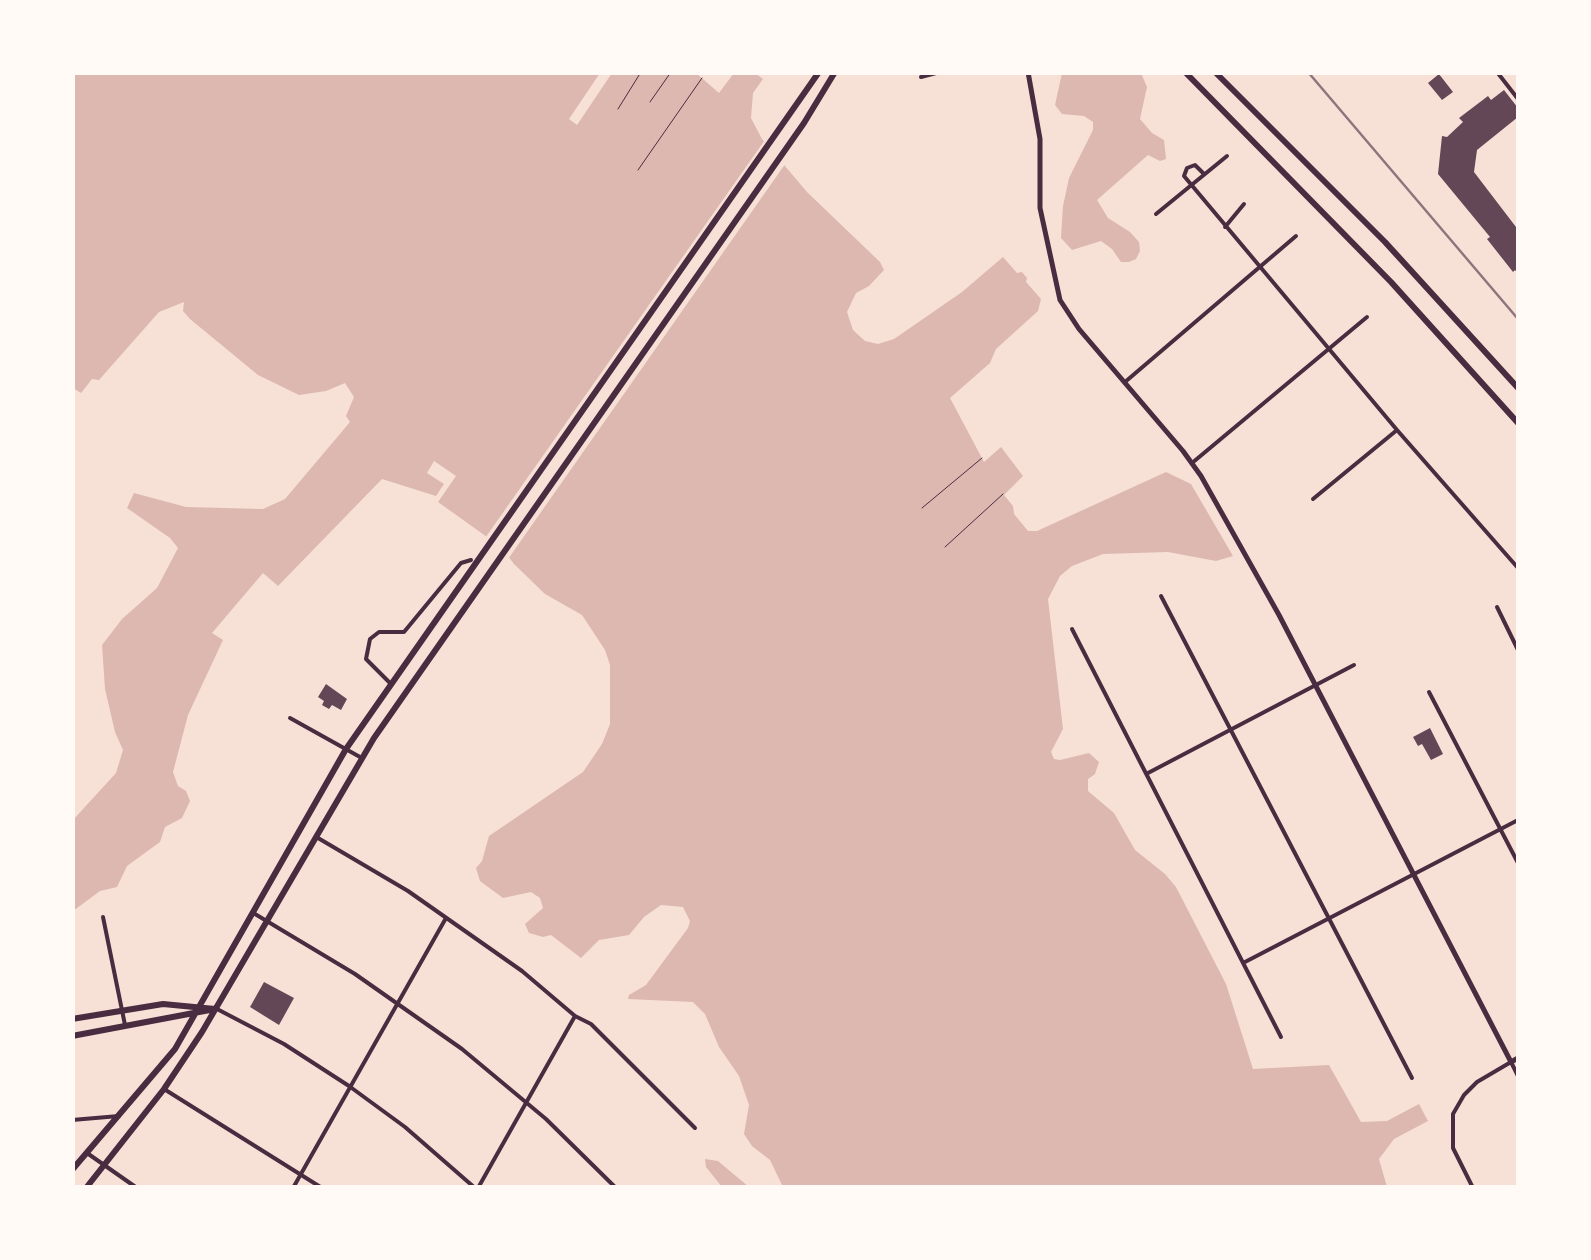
<!DOCTYPE html>
<html>
<head>
<meta charset="utf-8">
<style>
  body { margin:0 }
  #map { position:relative; width:1591px; height:1260px; overflow:hidden; background:#f7e1d7; font-family:Manrope,sans-serif }
  canvas { display:block }
  .frame { position:absolute; inset:0; border:75px solid #fffaf5; pointer-events:none }
</style>
</head>
<body>
<div id="map">
<canvas width="1591" height="1260"></canvas>
<div class="frame"></div>
</div>
<script>
const ctx = document.querySelector('canvas').getContext('2d');
ctx.lineJoin = 'round';
function paint(path, color) { ctx.fillStyle = color; ctx.fill(path, 'evenodd'); }
const toPath = rows => new Path2D(rows.map(r => 'M' + r).join(''));
function stroke(path, color, width, dash) { ctx.strokeStyle = color; ctx.lineWidth = width; ctx.lineCap = dash ? 'butt' : 'round'; ctx.setLineDash(dash || []); ctx.stroke(path); }
paint(toPath([
  [73,73,600,73,569,119,577,125,612,73,696,73,719,93,734,73,755,73,763,79,753,93,751,118,762,139,807,192,880,262,884,270,869,286,856,293,847,312,853,330,865,341,878,344,894,339,962,292,1003,257,1017,273,1022,272,1027,278,1026,282,1041,299,1038,311,996,349,990,363,950,398,984,462,1001,447,1023,476,1004,495,1013,506,1014,514,1028,531,1037,531,1166,472,1191,484,1233,556,1216,561,1168,552,1103,554,1072,566,1060,576,1048,599,1063,729,1051,752,1054,759,1060,760,1089,753,1099,762,1095,774,1088,779,1088,791,1114,813,1135,850,1165,874,1176,887,1226,984,1253,1069,1329,1065,1361,1122,1387,1121,1419,1104,1428,1121,1394,1139,1379,1159,1387,1187,783,1187,770,1160,752,1146,744,1134,749,1105,739,1076,719,1047,705,1014,693,1002,628,999,629,995,646,985,688,928,690,921,683,907,661,905,644,917,629,935,599,940,581,958,551,935,543,937,529,933,525,924,543,908,540,898,531,892,503,898,480,881,476,868,482,861,489,836,583,772,602,744,610,724,610,665,605,650,582,615,545,594,514,564,501,547,438,502,456,476,434,461,427,473,444,484,436,496,382,479,278,586,263,573,212,633,223,640,188,715,173,772,178,786,186,791,190,801,182,818,165,827,160,842,127,866,117,887,100,891,73,911,73,820,116,773,123,750,115,732,105,689,102,645,122,619,157,588,178,548,170,538,127,508,134,493,186,507,263,509,285,499,350,422,346,416,354,397,345,383,326,391,299,395,258,375,190,319,183,311,184,302,159,312,99,380,92,379,81,393,73,388],
  [1062,73,1141,73,1147,87,1140,119,1152,133,1164,140,1166,159,1160,161,1148,155,1097,200,1108,218,1130,232,1139,242,1140,251,1136,259,1129,262,1121,262,1112,249,1101,241,1072,250,1061,238,1063,206,1069,178,1093,130,1093,122,1084,116,1062,114,1055,105],
  [705,1159,718,1161,749,1187,722,1187,706,1167]
]), '#dcb8b0');
paint(toPath([
  [767,137,788,160,506,562,498,550,483,541]
]), '#f7e1d7');
paint(toPath([
  [1439,74,1453,92,1442,100,1428,83],
  [1504,90,1518,108,1518,117,1477,150,1474,172,1516,227,1518,225,1518,274,1515,270,1513,272,1487,239,1490,237,1438,174,1442,136,1447,137,1463,122,1459,118,1488,96,1491,100],
  [326,684,347,699,341,710,332,705,329,709,322,705,324,701,318,697],
  [1430,728,1443,754,1431,760,1422,744,1418,746,1413,737],
  [264,982,294,998,279,1025,250,1007]
]), '#644757');
stroke(toPath([
  [650,102,671,72],
  [618,109,641,72],
  [638,170,702,78],
  [922,508,982,458],
  [945,547,1003,494]
]), '#4a2c40', 1);
stroke(toPath([
  [1497,72,1518,99],
  [921,77,940,72],
  [1204,174,1195,165,1187,168,1184,176,1397,430,1518,568],
  [1156,214,1227,156],
  [1225,227,1244,204],
  [1125,382,1296,236],
  [1192,463,1367,317],
  [1313,499,1397,430],
  [1161,596,1412,1078],
  [1497,607,1518,650],
  [1072,629,1281,1037],
  [391,684,366,659,370,639,379,632,404,632,461,563,471,560],
  [1429,692,1518,863],
  [290,718,360,757],
  [1148,773,1354,665],
  [318,838,408,891,522,971,575,1016,591,1024,695,1128],
  [255,914,355,974,462,1049,546,1119,616,1188],
  [103,917,125,1025],
  [1245,962,1518,820],
  [217,1009,284,1044,349,1086,405,1127,475,1188],
  [164,1089,322,1188],
  [72,1120,119,1116],
  [87,1153,137,1188],
  [293,1188,446,918],
  [478,1188,575,1016],
  [1473,1188,1453,1148,1453,1114,1464,1095,1477,1082,1511,1062,1518,1076]
]), '#4a2c40', 4);
stroke(toPath([
  [1028,72,1040,139,1040,208,1060,300,1079,329,1183,451,1201,476,1279,615,1511,1062,1518,1058]
]), '#4a2c40', 5);
stroke(toPath([
  [72,1019,163,1004,215,1009],
  [72,1036,215,1009],
  [72,1170,175,1049,346,749,819,72],
  [86,1188,164,1089,202,1032,374,738,804,123,835,72]
]), '#4a2c40', 6);
stroke(toPath([
  [1185,72,1391,282,1518,423],
  [1215,72,1385,242,1518,388]
]), '#4a2c40', 6);
stroke(toPath([
  [1308,72,1518,319]
]), '#8f747c', 2.5);
</script>
</body>
</html>
